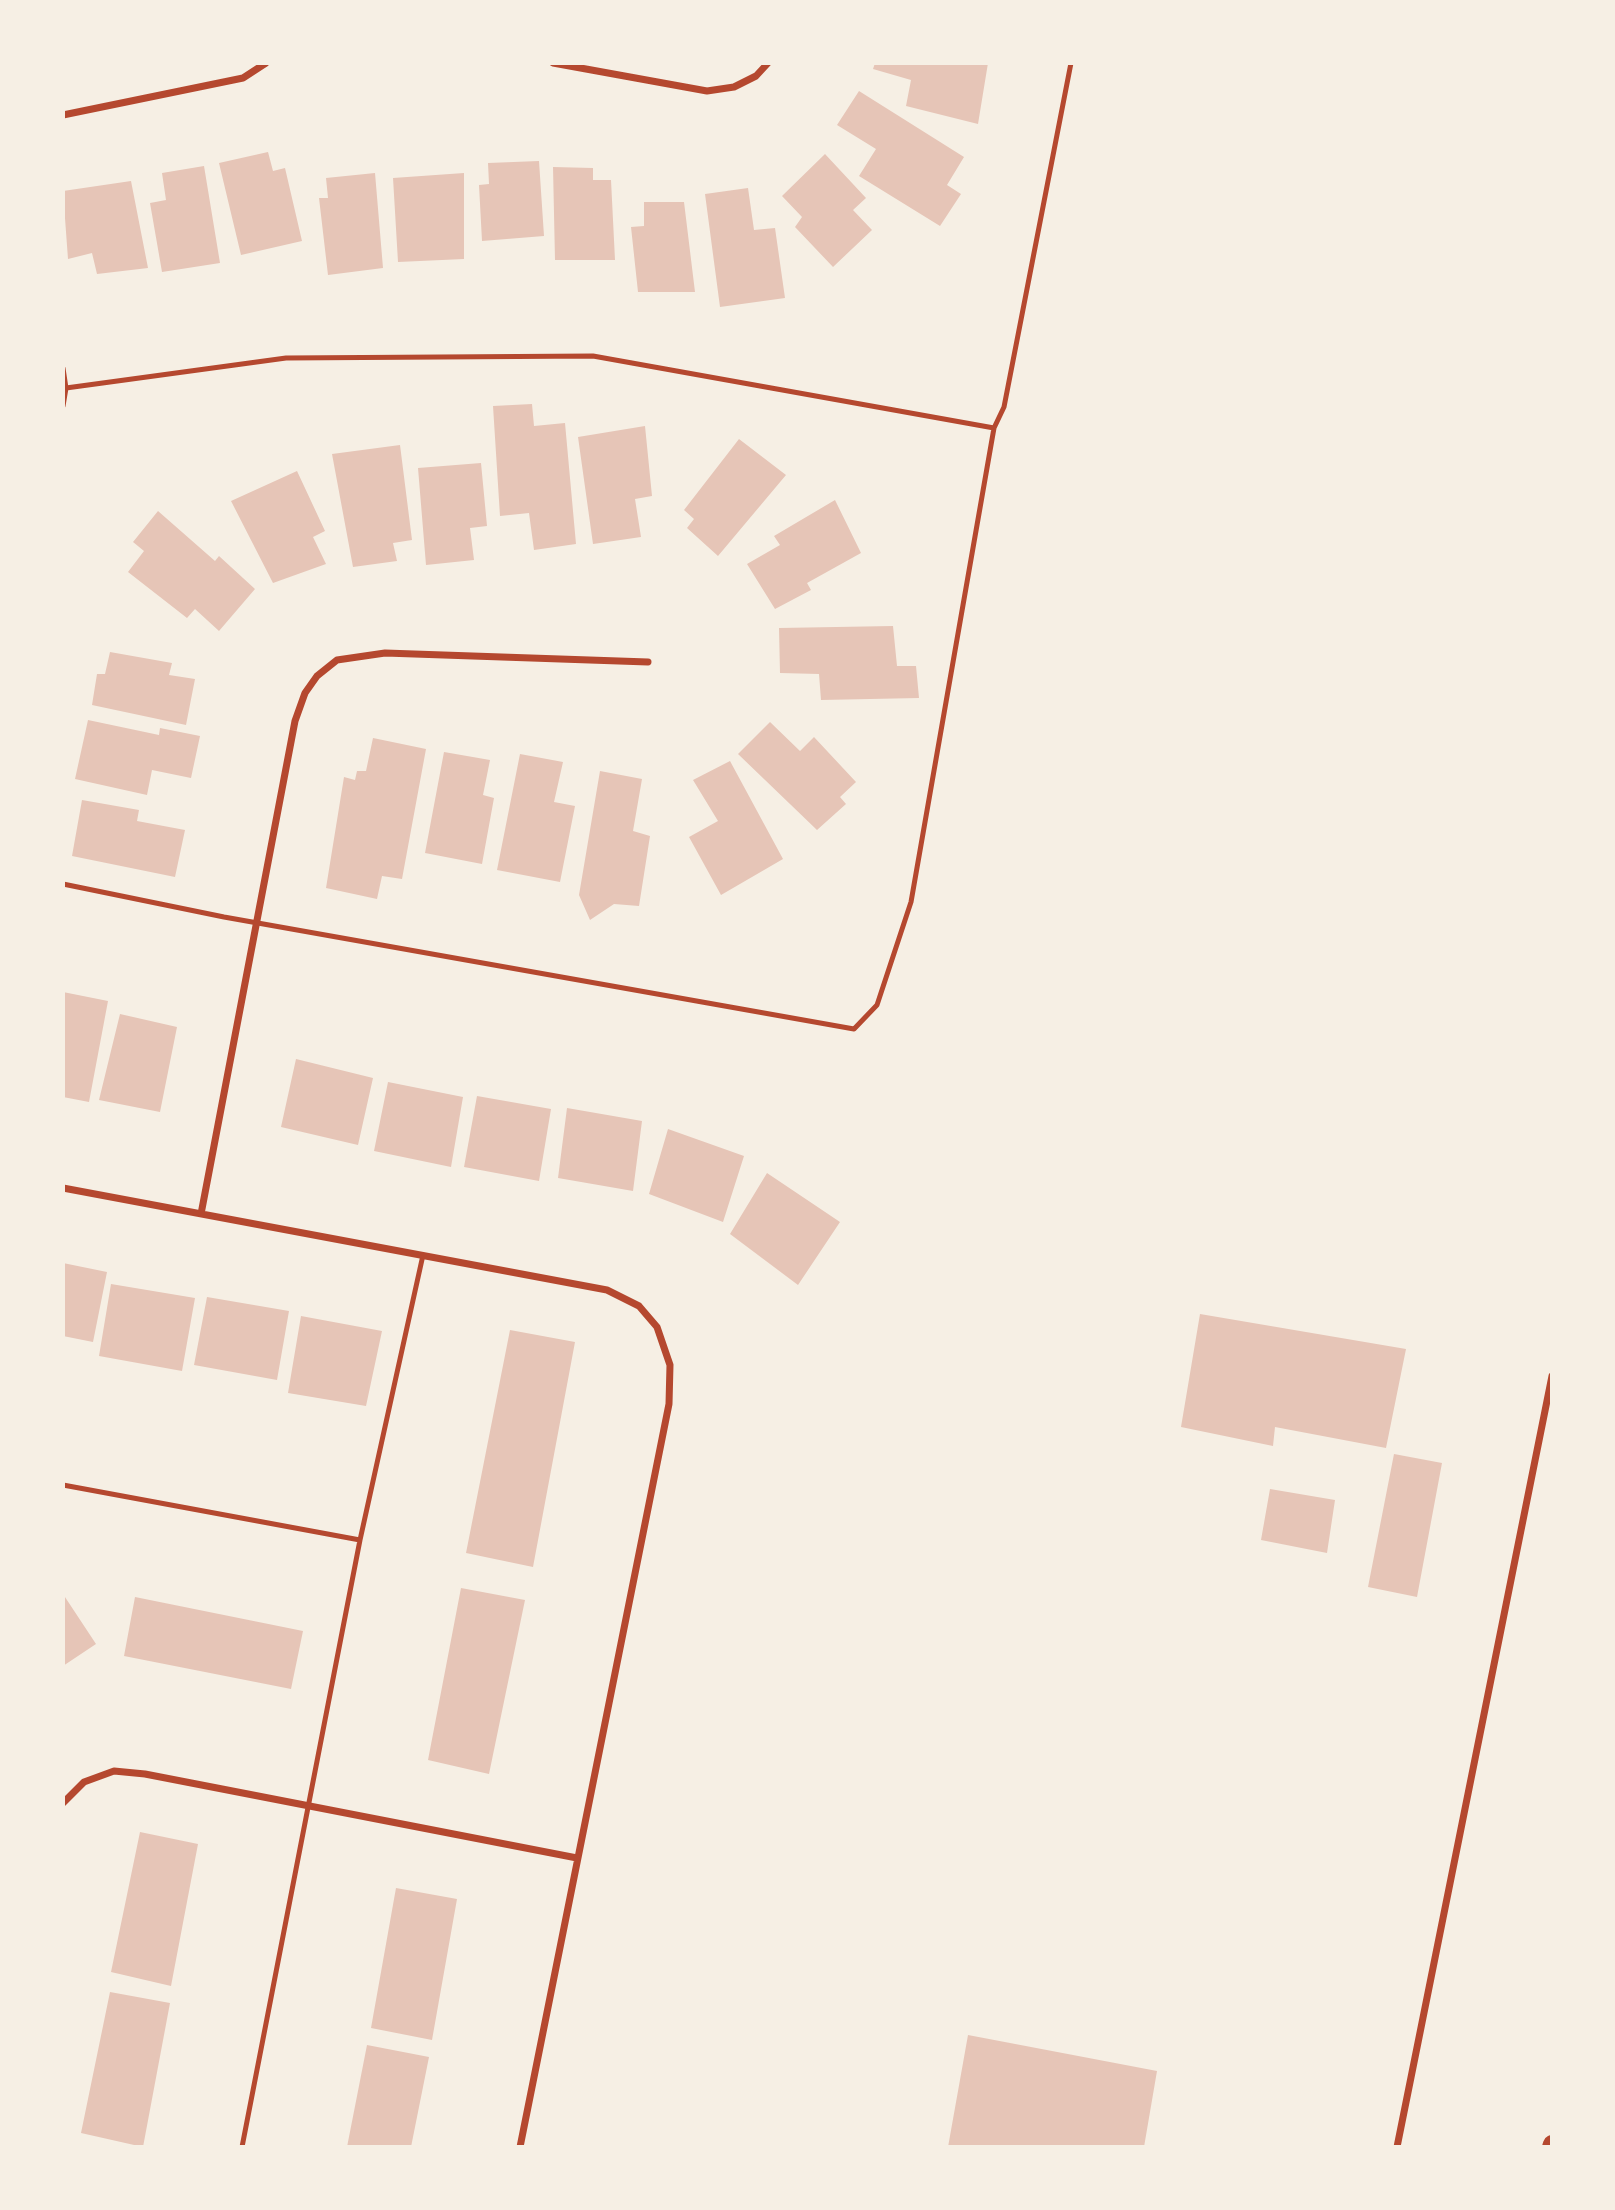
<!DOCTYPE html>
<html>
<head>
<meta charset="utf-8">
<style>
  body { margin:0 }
  #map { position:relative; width:1615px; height:2210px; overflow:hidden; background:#f6efe4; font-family:Signika,sans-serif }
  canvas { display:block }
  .frame { position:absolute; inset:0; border:65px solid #f6efe4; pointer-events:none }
</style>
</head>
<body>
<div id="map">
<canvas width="1615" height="2210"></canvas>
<div class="frame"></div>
</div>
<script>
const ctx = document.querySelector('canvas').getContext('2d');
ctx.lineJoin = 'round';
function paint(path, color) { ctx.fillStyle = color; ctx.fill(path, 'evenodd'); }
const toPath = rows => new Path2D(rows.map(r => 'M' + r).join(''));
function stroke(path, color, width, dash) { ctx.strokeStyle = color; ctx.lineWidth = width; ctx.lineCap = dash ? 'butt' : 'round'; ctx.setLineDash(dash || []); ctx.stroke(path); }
paint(toPath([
  [875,63,988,63,978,124,906,106,911,80,873,69],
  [859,91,964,157,947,185,961,194,940,226,859,176,876,149,837,125],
  [268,152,273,171,285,168,302,241,241,255,219,163],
  [825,154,866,198,853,210,872,230,833,267,795,227,802,217,782,196],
  [539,161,544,236,482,241,479,185,489,184,488,163],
  [204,166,220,263,162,272,150,203,166,200,162,173],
  [553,167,593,168,593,180,611,180,615,260,555,260],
  [375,173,383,268,328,275,319,198,328,198,326,178],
  [464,173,464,259,398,262,393,178],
  [131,181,148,268,97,274,92,253,68,259,63,191],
  [748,188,754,230,775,228,785,298,720,307,705,194],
  [644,202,684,202,695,292,638,292,631,227,644,226],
  [532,404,534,426,565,423,576,544,534,550,529,513,500,516,493,406],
  [645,426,652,496,635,499,641,537,593,544,578,437],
  [739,439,786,475,718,556,687,528,694,519,684,510],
  [400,445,412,540,393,543,397,561,353,567,332,454],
  [481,463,487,526,470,528,474,560,426,565,418,468],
  [297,471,325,531,313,537,326,564,273,583,231,501],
  [835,500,861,553,807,583,811,590,775,609,747,564,780,545,774,536],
  [158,511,215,561,219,556,255,589,219,631,195,609,187,618,128,572,144,551,133,542],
  [893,626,897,666,916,666,919,698,821,700,819,674,780,673,779,628],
  [110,652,172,663,169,675,195,679,186,725,92,705,97,674,105,674],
  [88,720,159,735,160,728,200,736,191,778,152,770,147,795,75,779],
  [770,722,800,751,814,737,856,782,840,797,846,804,817,830,738,754],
  [373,738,426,749,402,879,382,876,377,899,326,888,344,777,355,780,357,771,366,771],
  [444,752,490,760,483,795,494,798,482,864,425,853],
  [520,754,563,762,554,802,575,806,560,882,497,870],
  [730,761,783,859,721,895,689,837,718,821,693,780],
  [600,771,642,779,633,831,650,836,639,906,614,904,590,920,579,895],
  [82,800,139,810,137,821,185,830,175,877,72,856],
  [63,992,108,1001,89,1102,63,1097],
  [120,1014,177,1027,160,1112,99,1100],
  [296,1059,373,1078,358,1145,281,1127],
  [388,1082,463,1097,451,1167,374,1151],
  [477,1096,551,1109,539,1181,464,1167],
  [567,1108,642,1121,633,1191,558,1178],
  [668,1129,744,1156,723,1222,649,1194],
  [767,1173,840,1222,798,1285,730,1234],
  [63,1263,107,1272,93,1342,63,1336],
  [111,1284,195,1298,182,1371,99,1356],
  [207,1297,289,1311,277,1380,194,1365],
  [1200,1314,1406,1349,1386,1448,1275,1427,1273,1446,1181,1427],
  [301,1316,382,1331,366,1406,288,1393],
  [510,1330,575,1342,533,1567,466,1553],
  [1394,1454,1442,1463,1417,1597,1368,1587],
  [1270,1489,1335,1500,1327,1553,1261,1540],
  [461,1588,525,1600,489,1774,428,1760],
  [63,1594,96,1644,63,1666],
  [135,1597,303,1631,291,1689,124,1656],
  [140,1832,198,1844,171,1986,111,1972],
  [396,1888,457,1899,432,2040,371,2028],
  [110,1992,170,2003,143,2147,81,2133],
  [968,2035,1157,2071,1144,2147,948,2147],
  [367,2045,429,2057,411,2147,347,2147]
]), '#e6c5b7');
stroke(toPath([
  [63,368,66,388,63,406],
  [66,388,286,358,593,356,994,428],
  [63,884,224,917,854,1029,877,1005,911,902,994,428,1004,407,1071,63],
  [63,1485,360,1540],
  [242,2147,360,1540,423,1255]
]), '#b5482f', 5);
stroke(toPath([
  [553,63,707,91,734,87,756,76,768,63],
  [63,115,243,78,266,63],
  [63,1188,607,1290,639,1306,657,1327,670,1365,669,1404,520,2147],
  [201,1214,295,721,305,693,317,676,337,660,385,653,648,662],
  [63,1803,84,1782,114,1771,145,1774,577,1858],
  [1397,2147,1552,1376]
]), '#b5482f', 7);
stroke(toPath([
  [1551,2147,1552,2144]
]), '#b5482f', 18);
</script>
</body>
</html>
